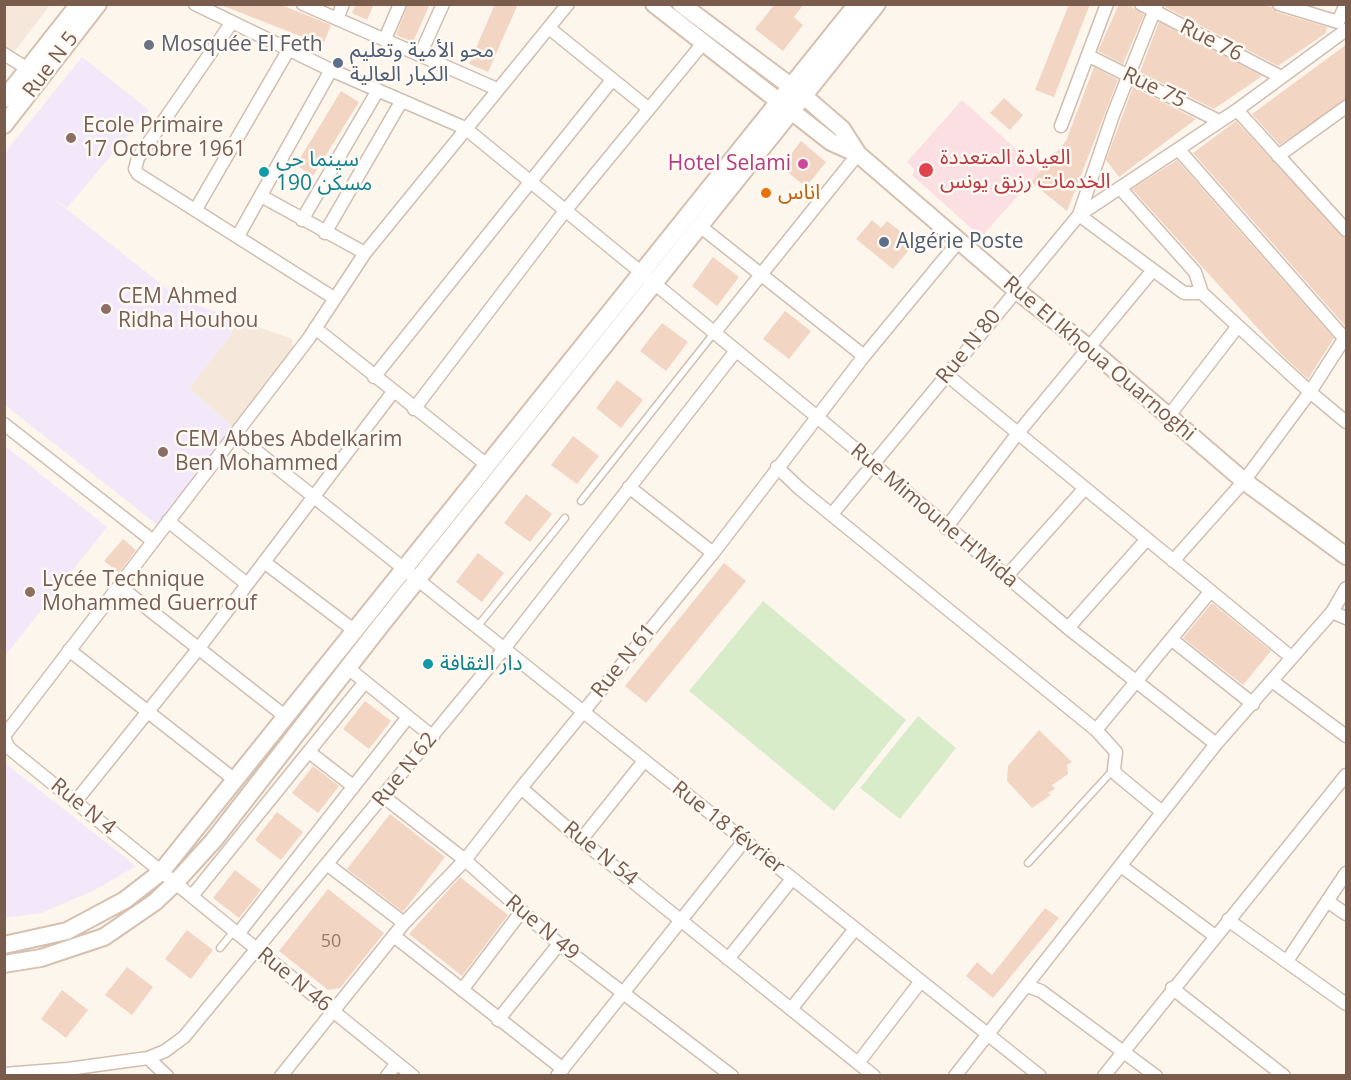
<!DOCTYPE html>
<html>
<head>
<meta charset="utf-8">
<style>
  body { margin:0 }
  #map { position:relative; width:1351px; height:1080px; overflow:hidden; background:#fdf6ec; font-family:"Open Sans",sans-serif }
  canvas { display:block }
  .frame { position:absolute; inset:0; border:6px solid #7a5c4d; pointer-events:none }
</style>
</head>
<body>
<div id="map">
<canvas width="1351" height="1080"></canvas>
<div class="frame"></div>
</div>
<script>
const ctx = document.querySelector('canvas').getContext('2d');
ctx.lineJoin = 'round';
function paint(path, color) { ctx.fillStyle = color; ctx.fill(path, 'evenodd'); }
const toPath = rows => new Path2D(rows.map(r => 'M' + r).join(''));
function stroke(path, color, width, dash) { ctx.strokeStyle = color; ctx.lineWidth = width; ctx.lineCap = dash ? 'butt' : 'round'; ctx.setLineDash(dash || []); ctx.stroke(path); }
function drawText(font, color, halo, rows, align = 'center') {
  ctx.font = font + ' "Open Sans","Noto Sans Arabic",sans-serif'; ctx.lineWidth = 5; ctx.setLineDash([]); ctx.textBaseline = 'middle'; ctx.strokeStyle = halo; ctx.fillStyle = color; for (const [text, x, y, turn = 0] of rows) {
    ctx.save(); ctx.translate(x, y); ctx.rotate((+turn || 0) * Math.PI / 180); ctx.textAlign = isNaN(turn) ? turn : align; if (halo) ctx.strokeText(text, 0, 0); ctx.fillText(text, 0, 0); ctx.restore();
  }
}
paint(toPath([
  [5,5,50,5,5,64],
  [236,319,292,339,294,353,236,430,189,388,231,334]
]), '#f5e8da');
paint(toPath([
  [82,57,149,110,67,208,50,196,180,299,236,319,231,334,189,388,236,430,159,526,5,405,4,154],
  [5,446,107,527,5,656],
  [4,763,5,763,136,866,93,891,41,913,5,918]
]), '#f3e8fa');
paint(toPath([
  [962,100,1040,171,981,237,912,175,915,170,907,162]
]), '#fbdfe3');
paint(toPath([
  [763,601,906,720,834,811,689,691],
  [918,716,956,748,900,819,860,788]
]), '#d8ecc9');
paint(toPath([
  [279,4,331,25,323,45,221,5],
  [356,4,374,4,367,20,352,13],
  [408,4,430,4,413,42,396,35],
  [495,4,518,4,488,72,469,64],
  [775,4,804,4,794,17,803,25,783,51,755,29],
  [1069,4,1090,4,1054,97,1035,90],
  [1119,4,1128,4,1144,15,1123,64,1098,51],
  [1165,4,1262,4,1271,7,1277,12,1327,27,1326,33,1278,66,1165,7],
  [1159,22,1262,76,1214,109,1140,72],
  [1347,44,1347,99,1280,145,1252,114],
  [1094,67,1118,80,1067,211,1031,182,1066,141],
  [1133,87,1196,119,1119,177,1106,160],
  [341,91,359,102,313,176,296,165],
  [1004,98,1023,115,1010,130,990,113],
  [1236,121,1347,240,1347,328,1193,153],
  [801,141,826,162,806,187,781,167],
  [1177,160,1334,338,1308,379,1281,354,1132,189],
  [872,220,881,228,887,221,910,239,904,246,909,250,893,269,856,239],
  [713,257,739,277,717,306,692,286],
  [785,311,811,331,789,359,763,339],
  [662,323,688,342,666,371,640,351],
  [617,380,643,400,621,428,596,408],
  [573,436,599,456,577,484,551,465],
  [526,494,552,514,530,542,504,523],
  [123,539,136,550,119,573,104,561],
  [478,553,504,573,482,602,456,582],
  [724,563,746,581,646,703,625,686],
  [1212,603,1271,651,1243,685,1183,638],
  [365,701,391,721,369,749,343,729],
  [1039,730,1072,762,1067,765,1068,774,1052,785,1055,789,1048,793,1051,795,1032,808,1007,781,1008,766],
  [313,766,339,786,318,813,292,793],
  [277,812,303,832,281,860,255,840],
  [390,814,445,857,403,912,347,869],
  [235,870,261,890,239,918,213,898],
  [460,877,508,915,462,976,409,934],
  [328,889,384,933,340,988,328,990,279,951],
  [1045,908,1059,918,993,998,966,976,977,962,992,975],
  [187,930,213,950,191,979,165,959],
  [127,967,153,987,132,1015,105,995],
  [62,990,88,1010,66,1038,41,1019]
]), '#f3d5c3');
const lane = toPath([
  [581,501,714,333],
  [477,627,565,518],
  [1028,863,1114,769],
  [220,948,234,931]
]);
const street = toPath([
  [195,4,331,70,465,128,816,416,1068,628,1216,744],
  [303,4,497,89],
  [1141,4,1281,77],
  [1279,4,1338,22],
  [337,19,343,4],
  [232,22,138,158,135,169,138,174,334,298],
  [1338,22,1346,4],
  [549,28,649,109],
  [385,39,400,4],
  [4,54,28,69],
  [420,55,443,4],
  [1089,56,1219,121],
  [1237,110,1346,230],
  [1061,126,1107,4],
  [1179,150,1346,340],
  [1278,156,1346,107],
  [1120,188,1195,272,1202,293,1310,392,1346,422],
  [261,196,365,253],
  [196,209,289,49],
  [1079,215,1237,110,1346,30],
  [1079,215,1184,293,1202,293],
  [302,220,378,90],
  [701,227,864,356],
  [325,233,401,102],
  [238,236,331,70],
  [315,328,487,465],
  [714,333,858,154],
  [947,375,1291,657],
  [374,377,612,80],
  [414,409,565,211,704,42],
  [1168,417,1238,326],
  [4,424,153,541],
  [235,434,1040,1076],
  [777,467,800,489,1096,730,1116,752,1114,769,1116,774,1162,812],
  [629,487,713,553],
  [832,514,1079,215,1113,115,1157,4],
  [168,521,247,584],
  [946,528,1018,433,1153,270],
  [1173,561,1244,481,1310,392,1346,336],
  [264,562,355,631],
  [1006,577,1085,488],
  [119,586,286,717],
  [1332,612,1346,618],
  [1068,628,1147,539],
  [1171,639,1253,704],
  [69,650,235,780],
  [348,668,433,737],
  [1272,681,1346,736],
  [1096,730,1210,592],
  [4,736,309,338,365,253,568,4],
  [4,738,9,748,413,1076],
  [309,752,353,786],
  [521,788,581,840,874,1076],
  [384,797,465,860,559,944,732,1076],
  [76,801,199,648,393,392],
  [581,840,644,761],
  [328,865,404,923],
  [1121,866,1215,936],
  [192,896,365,682],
  [1327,901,1346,914],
  [1228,920,1346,1004],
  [238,934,408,717],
  [394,936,563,1069],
  [728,959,792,879],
  [1287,961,1346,873],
  [1027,986,1041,991,1156,1076],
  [1172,988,1284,1076],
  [462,990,521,912],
  [791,1009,855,929],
  [498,1020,559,944],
  [148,1058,167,1076],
  [858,1063,921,981],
  [4,1074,68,1069,148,1058,165,1051,184,1037,503,650,735,352],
  [281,1076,404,923,465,860,521,788,713,553,864,356,959,241],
  [387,1076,397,1063],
  [557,1076,744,841],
  [955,1076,1216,744,1332,612,1346,588],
  [1104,1076,1346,775]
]);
const secondary = toPath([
  [654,4,831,142,858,154],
  [681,4,805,97,842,129,858,154,1016,290,1088,347,1244,481,1346,556],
  [4,99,79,4],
  [4,125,98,4],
  [4,945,67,931,125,900,161,872,857,4],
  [4,964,41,958,104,937,155,902,175,883,214,840,381,625,877,4]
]);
stroke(lane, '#d1beb0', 9);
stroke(street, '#d1beb0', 15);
stroke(secondary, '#d6c0b0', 20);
stroke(lane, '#fff', 6);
stroke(street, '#fff', 12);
stroke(secondary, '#fff', 16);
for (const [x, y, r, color] of [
  [149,45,6,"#6b7280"],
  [338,63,6,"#5c6f8a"],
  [71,138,6,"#8d6e63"],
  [803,164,6,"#d1479c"],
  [926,170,8,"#e0444e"],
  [264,172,6,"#0f9aa8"],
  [766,193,6,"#e8710a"],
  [884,242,6,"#5c6f8a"],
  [106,309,6,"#8d6e63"],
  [163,452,6,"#8d6e63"],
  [30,592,6,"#8d6e63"],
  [428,664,6,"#0f9aa8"]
]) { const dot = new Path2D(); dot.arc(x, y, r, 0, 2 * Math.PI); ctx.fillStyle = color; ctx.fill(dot); stroke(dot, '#fffaf3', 2); }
drawText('18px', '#987a6a', null, [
  ["50",331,942]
]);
drawText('21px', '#7a5c4d', '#fffaf3', [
  ["Rue 76",1211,41,27],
  ["Rue N 5",51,65,-53],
  ["Rue 75",1154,88,26],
  ["Rue N 80",969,347,-51],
  ["Rue EI Ikhoua Ouarnoghi",1099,359,40],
  ["Rue Mimoune H'Mida",934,516,40],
  ["Rue N 61",624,661,-51],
  ["Rue N 62",405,770,-51],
  ["Rue N 4",83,807,39],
  ["Rue 18 février",728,828,38],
  ["Rue N 54",600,854,39],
  ["Rue N 49",542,928,40],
  ["Rue N 46",294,980,39]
]);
drawText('21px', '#5b616d', '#fffaf3', [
  ["Mosquée El Feth",161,45]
], 'left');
drawText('21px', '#4e5e75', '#fffaf3', [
  ["محو الأمية وتعليم",350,51],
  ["الكبار العالية",350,75],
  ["Algérie Poste",896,242]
], 'left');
drawText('21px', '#785e54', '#fffaf3', [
  ["Ecole Primaire",83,126],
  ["17 Octobre 1961",83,150],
  ["CEM Ahmed",118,297],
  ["Ridha Houhou",118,321],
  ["CEM Abbes Abdelkarim",175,440],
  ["Ben Mohammed",175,464],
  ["Lycée Technique",42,580],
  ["Mohammed Guerrouf",42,604]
], 'left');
drawText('21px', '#be3a42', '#fffaf3', [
  ["العيادة المتعددة",940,158],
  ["الخدمات رزيق يونس",940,182]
], 'left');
drawText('21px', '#0d838f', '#fffaf3', [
  ["سينما حي",276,160],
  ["190 مسكن",276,184],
  ["دار الثقافة",440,664]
], 'left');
drawText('21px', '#b23c85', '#fffaf3', [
  ["Hotel Selami",791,164]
], 'right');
drawText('21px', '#c56008', '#fffaf3', [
  ["اناس",778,193]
], 'left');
</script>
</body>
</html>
